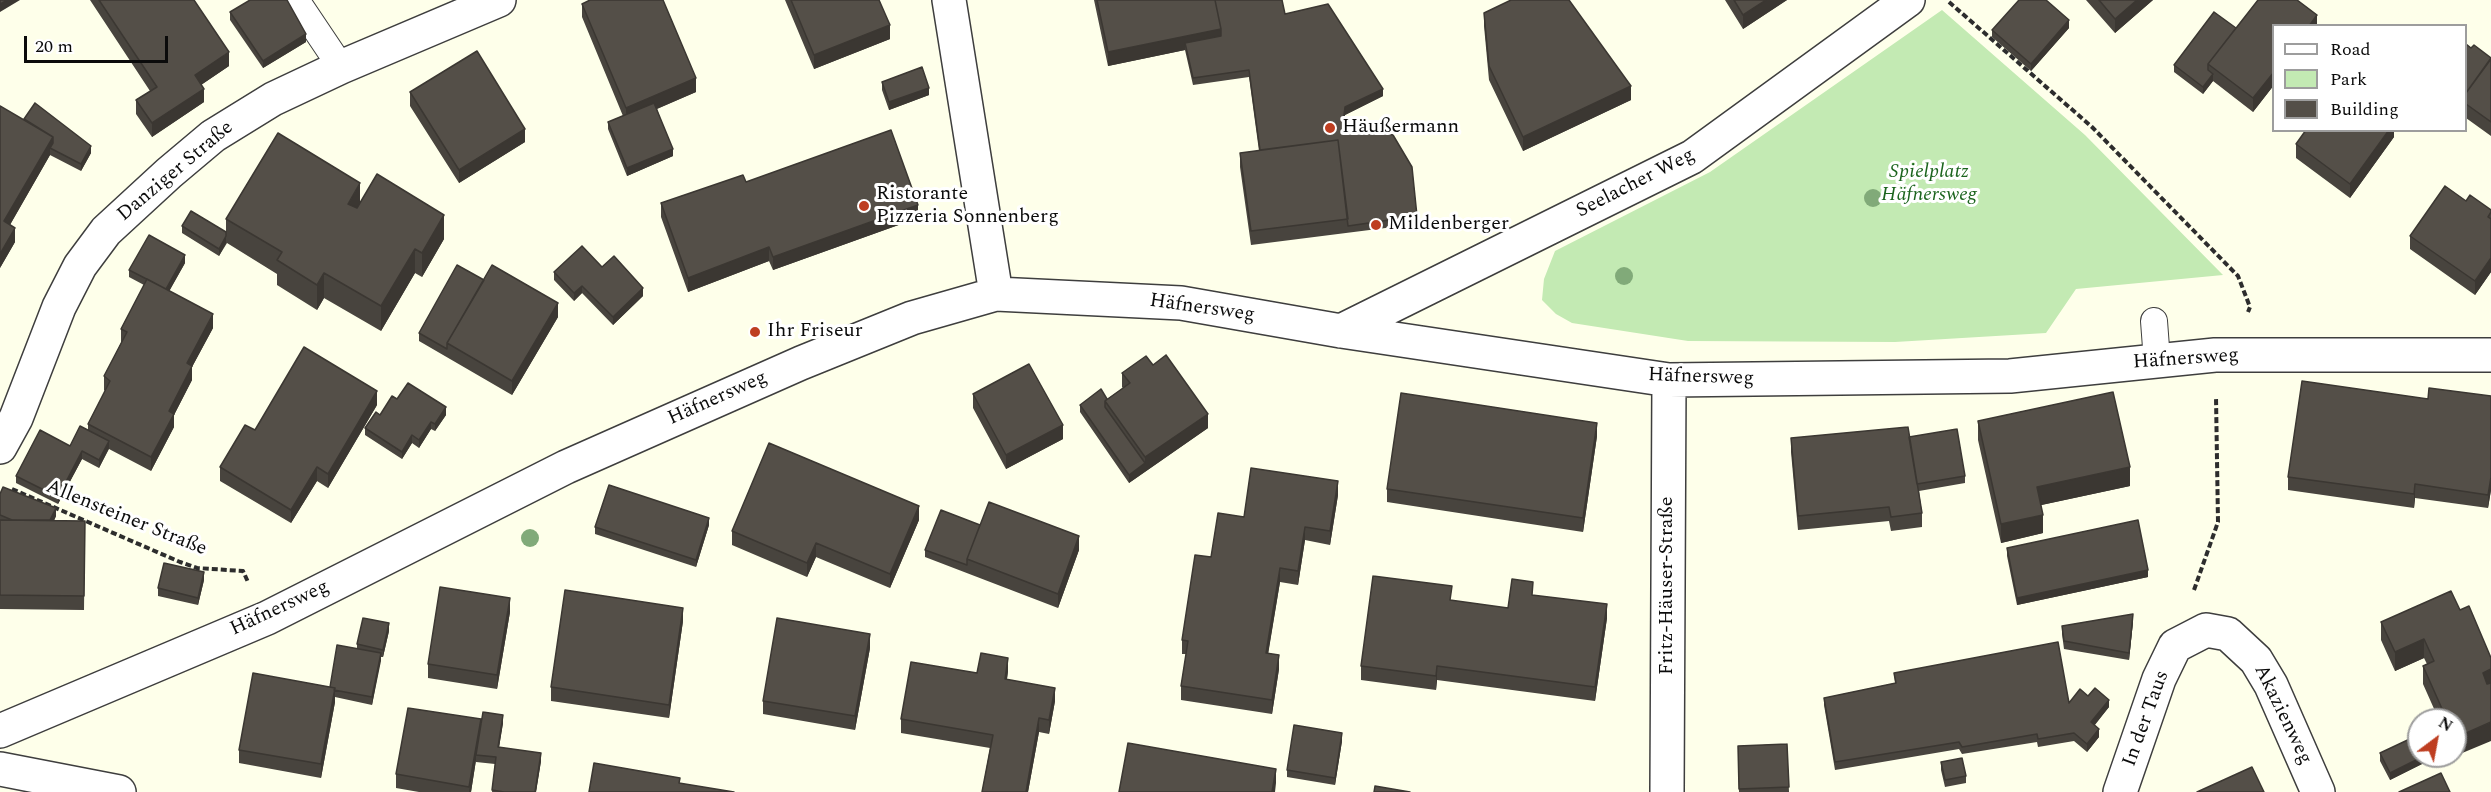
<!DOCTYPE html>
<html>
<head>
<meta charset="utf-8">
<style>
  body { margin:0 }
  #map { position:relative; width:2491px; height:792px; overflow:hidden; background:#feffea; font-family:Spectral,serif }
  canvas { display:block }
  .legend { position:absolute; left:2272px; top:24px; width:195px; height:108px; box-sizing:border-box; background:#fff; border:2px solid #9d9d9d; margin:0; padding:8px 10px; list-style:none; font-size:18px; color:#0b0b0b }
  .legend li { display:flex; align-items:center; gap:12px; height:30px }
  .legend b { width:30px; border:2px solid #9d9d9d }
  .north { position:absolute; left:2407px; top:708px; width:60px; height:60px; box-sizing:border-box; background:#fff; border:2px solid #9d9d9d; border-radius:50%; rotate:32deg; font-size:16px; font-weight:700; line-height:24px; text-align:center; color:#0b0b0b }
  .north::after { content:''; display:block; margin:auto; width:21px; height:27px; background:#be3e21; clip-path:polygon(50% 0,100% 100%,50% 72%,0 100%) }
  .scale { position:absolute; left:24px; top:36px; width:144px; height:27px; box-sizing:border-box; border:3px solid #0b0b0b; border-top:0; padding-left:8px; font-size:18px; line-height:21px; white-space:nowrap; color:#0b0b0b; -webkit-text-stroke:4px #fff; paint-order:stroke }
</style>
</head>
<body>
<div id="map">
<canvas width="2491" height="792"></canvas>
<ul class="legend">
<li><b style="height:8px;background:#fff"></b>Road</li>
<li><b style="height:16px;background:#c3eab3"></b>Park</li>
<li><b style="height:16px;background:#544f48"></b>Building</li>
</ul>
<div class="north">N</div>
<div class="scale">20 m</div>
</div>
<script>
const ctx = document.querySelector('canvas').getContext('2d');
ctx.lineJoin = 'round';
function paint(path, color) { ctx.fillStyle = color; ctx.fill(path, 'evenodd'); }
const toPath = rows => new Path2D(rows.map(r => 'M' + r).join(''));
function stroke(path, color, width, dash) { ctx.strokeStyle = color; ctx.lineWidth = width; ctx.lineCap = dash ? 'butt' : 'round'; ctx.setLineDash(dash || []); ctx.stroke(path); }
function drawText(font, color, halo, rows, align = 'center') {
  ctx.font = font + ' Spectral,serif'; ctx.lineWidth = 6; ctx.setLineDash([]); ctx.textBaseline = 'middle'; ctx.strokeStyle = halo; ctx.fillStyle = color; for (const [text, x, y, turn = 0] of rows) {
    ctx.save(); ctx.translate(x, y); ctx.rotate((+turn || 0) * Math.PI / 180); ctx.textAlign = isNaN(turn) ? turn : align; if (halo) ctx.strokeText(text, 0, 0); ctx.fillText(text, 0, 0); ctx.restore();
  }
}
paint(toPath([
  [1942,10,2085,135,2223,275,2076,289,2046,333,1895,342,1688,341,1572,323,1556,314,1542,300,1544,279,1555,251,1710,172]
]), '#c3eab3');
const lane = toPath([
  [296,0,341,67],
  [2154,321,2157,361]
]);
const street = toPath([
  [949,0,996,294],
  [1341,331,1692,157,1908,0],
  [0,447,16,418,59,307,80,266,106,231,169,173,213,136,273,99,341,67,499,0],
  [0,731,267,618,566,467,801,363,912,318,996,294,1181,303,1341,331,1669,380,2010,376,2215,355,2491,355],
  [0,769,119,792],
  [1667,792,1669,380],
  [2120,792,2159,679,2175,646,2206,630,2228,634,2256,660,2271,685,2318,792]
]);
stroke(lane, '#3e3e3e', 28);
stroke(street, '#3e3e3e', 36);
stroke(toPath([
  [1949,2,2092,127,2238,276,2250,307,2248,312],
  [12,489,180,562,197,568,243,571,248,582],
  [2194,590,2218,522,2216,397]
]), '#2d2d2d', 4, [6, 3]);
stroke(lane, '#fff', 26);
stroke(street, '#fff', 33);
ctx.fillStyle = '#81aa79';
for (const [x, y] of [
  [1873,198],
  [1624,276],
  [530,538]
]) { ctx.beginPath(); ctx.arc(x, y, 9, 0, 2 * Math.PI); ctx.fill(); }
paint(toPath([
  [90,0,193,0,229,66,201,85,204,102,152,137,136,114,136,100,150,91],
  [785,0,879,0,890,39,814,69],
  [1094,0,1282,0,1285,14,1383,96,1345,115,1344,124,1417,216,1417,224,1251,245,1240,167,1240,153,1259,151,1249,77,1193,85,1185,50,1108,66],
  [1725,0,1787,0,1743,29],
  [2086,0,2153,0,2115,33],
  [2258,0,2297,0,2317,15,2317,26,2274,26,2274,85,2253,112,2213,81,2203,94,2174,72,2174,65,2214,12,2236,28],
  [582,4,696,92,657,109,673,156,627,176,608,129,608,122,623,116,582,17],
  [230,12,306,42,263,68,230,20],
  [1484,13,1631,100,1523,151,1489,80,1484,26],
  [2069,28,2031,71,1992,37,1992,30],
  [2466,44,2471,48,2491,58,2491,136,2466,118],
  [882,82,929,95,889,110,882,90],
  [410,92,525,142,459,183,410,106],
  [24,119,91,153,81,171,50,155,10,225,15,242,0,268],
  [2394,130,2394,137,2350,198,2296,158,2296,144],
  [746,182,918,218,773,270,769,261,688,292,661,217,661,203],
  [2466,201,2491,210,2491,272,2475,295,2410,249,2410,236],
  [360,202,444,239,422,277,415,273,381,331,324,298,317,310,277,285,277,274,227,243,219,256,182,233,182,226,226,232,226,219],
  [185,263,169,291,213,328,192,367,192,380,174,415,174,427,151,471,109,449,99,468,82,459,58,504,16,483,16,476,70,446,88,430,88,424,105,391,104,390,104,376,121,343,121,329,144,285,129,277,129,270],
  [602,267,643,296,613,325,582,293,574,301,554,280,554,272],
  [484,280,558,317,512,395,419,341,419,333],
  [1153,365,1208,428,1129,483,1080,412,1080,405,1107,399,1123,388,1122,387,1122,373],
  [973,394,1063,439,1006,469,973,408],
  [2491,396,2491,490,2488,508,2415,498,2414,508,2288,490,2288,477,2428,399],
  [397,399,446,415,435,431,431,429,419,448,412,443,402,459,365,435,365,428],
  [377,405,328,488,317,481,291,523,220,481,220,467],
  [1978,421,2130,486,2041,505,2043,533,2001,543,1978,440],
  [1597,436,1583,532,1387,502,1387,489],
  [1909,437,1965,476,1965,483,1919,491,1922,513,1922,527,1891,531,1889,521,1798,530,1791,452,1791,438],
  [0,494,56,516,54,521,85,521,84,610,0,609],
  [1338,495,1330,545,1305,540,1298,585,1280,582,1268,653,1279,669,1272,714,1181,700,1181,686,1186,654,1182,654,1182,640,1211,557,1244,517],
  [919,520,890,588,816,557,807,577,732,545,732,531],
  [709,525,696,567,595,534,595,527],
  [980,525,1079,550,1058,608,925,557,925,550],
  [2007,548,2148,577,2017,605,2007,556],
  [204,580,198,605,158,596,158,588],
  [1533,595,1607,618,1595,701,1437,680,1436,690,1361,680,1361,666,1452,601,1508,608],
  [2460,610,2455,756,2455,720,2439,720,2423,684,2423,666,2427,664,2424,658,2395,671,2381,640,2381,622],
  [510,612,497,689,428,678,428,664],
  [683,621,669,718,551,701,551,687],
  [2133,622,2129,660,2064,649,2062,634,2062,626],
  [389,631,383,657,381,657,372,705,335,697,335,702,321,778,239,763,239,750,330,687,357,649,357,644],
  [870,648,855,730,763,714,763,701],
  [1008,671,1007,679,1055,701,1049,734,1039,732,1028,792,982,792,990,748,901,733,901,719,977,673],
  [1894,673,2069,703,2088,696,2109,707,2094,725,2099,737,2087,752,2074,741,2038,747,2037,742,1962,754,1959,749,1835,770,1824,705,1824,698,1895,683],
  [503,723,499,747,541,761,536,792,492,792,495,764,476,762,476,760,471,792,419,792,396,788,396,774,481,725],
  [1342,741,1335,785,1287,777,1287,770],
  [1787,744,1789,792,1739,792,1738,746],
  [2380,753,2424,763,2390,780,2380,761],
  [1941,762,1966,776,1966,783,1945,787,1941,770]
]), '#48443e');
paint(toPath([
  [7,0,20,0,0,12,0,4],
  [1766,0,1787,0,1743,29,1743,15],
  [2137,0,2153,0,2115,33,2115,19],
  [2317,15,2317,26,2309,26],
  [2069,20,2069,28,2031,71,2031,64],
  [890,25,890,39,814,69,814,55],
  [1221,29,1221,43,1185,43,1185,50,1108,66,1108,52],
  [306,34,306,42,263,68,263,61],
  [229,52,229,66,195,89,195,75],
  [2274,72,2274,85,2253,112,2253,98],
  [2213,74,2213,81,2203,94,2203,87],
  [696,78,696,92,626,122,626,108],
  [1631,86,1631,100,1523,151,1523,137],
  [929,88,929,95,889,110,889,102],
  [204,89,204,102,152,137,152,123],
  [1383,89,1383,96,1345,115,1343,131,1345,107],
  [525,129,525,142,459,183,459,170],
  [2389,130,2394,130,2394,137,2350,198,2350,184],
  [53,137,53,149,50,148,50,155,4,235,4,221],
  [91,146,91,153,81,171,81,164],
  [673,149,673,156,627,176,627,168],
  [360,183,360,208,348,229,348,204],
  [918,205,918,218,773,270,773,257],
  [444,215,444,239,422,277,422,253],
  [15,228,15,242,0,268,0,254],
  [226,236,226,243,219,256,219,249],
  [769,247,769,261,688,292,688,278],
  [415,249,415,273,381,331,381,306],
  [185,255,185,263,166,297,166,290],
  [2491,258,2491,272,2475,295,2475,281],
  [324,273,324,298,317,310,317,285],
  [582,286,582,293,574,301,574,293],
  [643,288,643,296,613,325,613,317],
  [558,303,558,317,512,395,512,381],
  [213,314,213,328,192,367,192,380,174,415,174,427,151,471,151,457,187,363],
  [377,391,377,405,328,488,328,474],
  [446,407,446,415,435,431,435,424],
  [1208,414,1208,428,1129,483,1129,475,1145,463,1145,457],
  [431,422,431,429,419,448,419,440],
  [1597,423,1597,436,1583,532,1583,518],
  [1063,425,1063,439,1006,469,1006,455],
  [412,435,412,443,402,459,402,452],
  [109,441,109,448,99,468,99,460],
  [82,451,82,459,58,504,58,497],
  [317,467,317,481,291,523,291,510],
  [2130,467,2130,486,2037,506,2037,487],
  [2491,477,2491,490,2488,508,2488,495],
  [1338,481,1338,495,1330,545,1330,531],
  [2415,484,2415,498,2414,508,2414,494],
  [919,506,919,520,890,588,890,574],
  [56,508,56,516,47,534,47,526],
  [2043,515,2043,533,2001,543,2001,524],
  [709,518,709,525,696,567,696,560],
  [1305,527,1305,540,1298,585,1298,571],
  [1079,536,1079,550,1058,608,1058,594],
  [816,543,816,557,807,577,807,563],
  [1280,568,1280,582,1266,667,1266,653],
  [2148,570,2148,577,2017,605,2017,598],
  [204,572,204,580,198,605,198,598],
  [510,598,510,612,497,689,497,675],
  [1607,604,1607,618,1595,701,1595,687],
  [683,608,683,621,669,718,669,705],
  [2133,614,2133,622,2129,660,2129,653],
  [389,623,389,631,383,657,383,650],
  [870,634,870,648,855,730,855,716],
  [2424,639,2424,658,2395,671,2395,652],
  [381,653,381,661,372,705,372,697],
  [1279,655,1279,669,1272,714,1272,700],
  [1008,658,1008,671,1005,693,1005,679],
  [1437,666,1437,680,1436,690,1436,676],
  [2491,669,2491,688,2483,691,2483,673],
  [335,688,335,702,321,778,321,764],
  [1055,688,1055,701,1049,734,1049,720],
  [2109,700,2109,707,2091,730,2091,722],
  [503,715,503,723,498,754,498,747],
  [1039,718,1039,732,1028,792,1026,792],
  [481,719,481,733,476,755,476,760,471,792,469,792],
  [2491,722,2491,741,2455,756,2455,738],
  [2099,729,2099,737,2087,752,2087,744],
  [1342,733,1342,741,1335,785,1335,778],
  [541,753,541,761,536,792,535,792],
  [2424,756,2424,763,2390,780,2390,773],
  [1276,769,1276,783,1275,792,1272,792]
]), '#3b3732');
const building = toPath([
  [0,0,7,0,0,4,0,0],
  [99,0,194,0,229,52,195,75,204,89,152,123,136,100,157,87,99,0],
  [250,0,287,0,306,34,263,61,230,12,250,0],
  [590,0,663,0,696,78,626,108,582,4,590,0],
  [791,0,879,0,890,25,814,55,791,0],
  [1097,0,1215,0,1221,29,1108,52,1097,0],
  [1215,0,1282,0,1285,14,1328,4,1383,89,1345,107,1343,123,1393,135,1412,167,1417,216,1348,226,1338,140,1260,150,1249,70,1193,78,1185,43,1221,36,1221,29,1215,0],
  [1511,0,1569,0,1631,86,1523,137,1489,66,1484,13,1511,0],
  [1734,0,1766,0,1743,15,1734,0],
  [2019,0,2046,0,2069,20,2031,64,1992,30,2019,0],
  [2099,0,2137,0,2115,19,2099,0],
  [2258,0,2297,0,2317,15,2309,26,2274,26,2274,72,2253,98,2208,64,2258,0],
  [2214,12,2236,28,2208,64,2208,70,2213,74,2203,87,2174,65,2214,12],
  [2466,44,2471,48,2474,45,2491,58,2466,93,2466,44],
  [477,51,525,129,459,170,410,92,477,51],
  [2491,59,2491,122,2466,104,2466,93,2491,59],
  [922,67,929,88,889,102,882,82,922,67],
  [35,103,91,146,81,164,50,148,53,143,53,137,24,119,35,103],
  [654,103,673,149,627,168,608,122,654,103],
  [0,106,53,137,4,221,15,228,0,254,0,106],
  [891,130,918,205,773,257,769,247,688,278,661,203,743,175,746,182,891,130],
  [2306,130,2389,130,2350,184,2296,144,2306,130],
  [278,133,360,183,348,204,357,208,377,174,444,215,422,253,415,249,381,306,324,273,317,285,277,260,282,252,226,219,278,133],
  [1338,140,1348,219,1251,231,1240,153,1338,140],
  [2445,186,2466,201,2470,195,2491,210,2491,212,2488,217,2491,219,2491,258,2475,281,2410,236,2445,186],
  [191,211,226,232,226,236,219,249,182,226,191,211],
  [149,235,185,255,166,289,129,270,149,235],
  [582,246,602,267,614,256,643,288,613,317,582,286,574,293,554,272,582,246],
  [457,265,484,280,447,343,447,349,419,333,457,265],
  [492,265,558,303,512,381,447,343,492,265],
  [147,279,213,314,187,363,192,366,169,411,174,414,151,457,88,424,110,381,104,376,127,332,121,329,147,279],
  [304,347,377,391,328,474,317,467,291,510,220,467,245,425,255,430,304,347],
  [1166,355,1208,414,1145,457,1105,401,1130,383,1122,373,1146,356,1153,365,1166,355],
  [1029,364,1063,425,1006,455,973,394,1029,364],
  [2302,381,2428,399,2429,388,2491,396,2491,477,2488,495,2415,484,2414,494,2288,477,2302,381],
  [408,383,446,407,435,424,431,422,419,440,412,435,402,452,365,428,376,412,380,415,392,396,397,399,408,383],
  [1101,389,1107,399,1105,401,1105,407,1145,463,1129,475,1080,405,1101,389],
  [2113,392,2130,467,2037,487,2043,515,2001,524,1978,421,2113,392],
  [1401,393,1597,423,1583,518,1387,489,1401,393],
  [80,426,109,441,99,460,82,451,58,497,16,476,40,430,70,446,80,426],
  [1908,427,1922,513,1891,517,1889,507,1798,516,1791,438,1908,427],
  [1957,429,1965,476,1917,484,1909,437,1957,429],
  [769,443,919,506,890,574,816,543,807,563,732,531,769,443],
  [1251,468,1338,481,1330,531,1305,527,1298,571,1280,568,1266,653,1279,655,1272,700,1181,686,1188,641,1182,640,1195,555,1211,557,1218,513,1244,517,1251,468],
  [609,485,709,518,696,560,595,527,609,485],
  [3,487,56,508,50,520,12,520,0,515,0,494,3,487],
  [989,502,1079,536,1058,594,967,559,989,502],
  [941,510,980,525,967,559,967,565,925,550,941,510],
  [0,520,85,521,84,596,0,595,0,520],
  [2138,520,2148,570,2017,598,2007,548,2138,520],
  [164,563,204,572,198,598,158,588,164,563],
  [1373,576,1452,586,1450,600,1508,608,1512,579,1533,582,1532,595,1607,604,1595,687,1437,666,1436,676,1361,666,1373,576],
  [440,587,510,598,497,675,428,664,440,587],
  [565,590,683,608,669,705,551,687,565,590],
  [2451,591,2460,610,2469,606,2491,658,2491,669,2483,673,2487,684,2491,683,2491,722,2455,738,2455,720,2447,720,2423,666,2434,661,2424,639,2395,652,2381,622,2451,591],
  [2133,614,2129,653,2064,641,2062,626,2133,614],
  [363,618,389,623,383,650,357,644,363,618],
  [777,618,870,634,855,716,763,701,777,618],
  [2058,642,2069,703,2080,689,2088,696,2095,688,2109,700,2091,722,2099,729,2087,744,2074,733,2038,739,2037,734,1962,747,1959,742,1835,762,1824,698,1896,683,1894,673,2058,642],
  [337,645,381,653,372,697,334,690,335,688,330,687,337,645],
  [981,653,1008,658,1005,679,1055,688,1049,720,1039,718,1026,792,982,792,993,735,901,719,911,662,977,673,981,653],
  [253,673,335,688,321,764,239,750,253,673],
  [408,708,481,719,469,787,396,774,408,708],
  [483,712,503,715,498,747,541,753,535,792,504,792,492,790,496,757,476,755,483,712],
  [1294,725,1342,733,1335,778,1287,770,1294,725],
  [2414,737,2419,746,2419,756,2424,756,2390,773,2380,753,2414,737],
  [1128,743,1276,769,1272,792,1119,792,1128,743],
  [1787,744,1789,787,1739,789,1738,746,1787,744],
  [1962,758,1966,776,1945,780,1941,762,1962,758],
  [594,763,680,778,679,783,734,792,589,792,594,763],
  [2252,767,2264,792,2197,792,2252,767],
  [2441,773,2450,792,2399,792,2441,773],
  [1375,786,1410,792,1374,792,1375,786]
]);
paint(building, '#544f48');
stroke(building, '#3b3732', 1.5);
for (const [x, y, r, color] of [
  [1330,128,6,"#be3e21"],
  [864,206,6,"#be3e21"],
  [1376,225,6,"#be3e21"],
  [755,332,6,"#be3e21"]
]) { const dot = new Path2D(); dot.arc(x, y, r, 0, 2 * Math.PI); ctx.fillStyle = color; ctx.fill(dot); stroke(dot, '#fff', 2); }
drawText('20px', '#0b0b0b', '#fff', [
  ["Häußermann",1342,128],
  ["Ristorante",876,195],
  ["Pizzeria Sonnenberg",876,218],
  ["Mildenberger",1388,225],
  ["Ihr Friseur",767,332]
], 'left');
drawText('20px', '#0b0b0b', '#fff', [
  ["Danziger Straße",176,172,-40],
  ["Seelacher Weg",1636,184,-27],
  ["Häfnersweg",1202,309,8],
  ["Häfnersweg",2186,360,-4],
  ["Häfnersweg",1701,378,2],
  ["Häfnersweg",718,399,-24],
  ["Allensteiner Straße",126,519,22],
  ["Fritz-Häuser-Straße",1668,586,-90],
  ["Häfnersweg",280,609,-25],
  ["Akazienweg",2282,715,64],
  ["In der Taus",2147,719,-70]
]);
drawText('italic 20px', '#1b641d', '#fff', [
  ["Spielplatz",1929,173],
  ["Häfnersweg",1929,196]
]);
</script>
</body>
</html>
